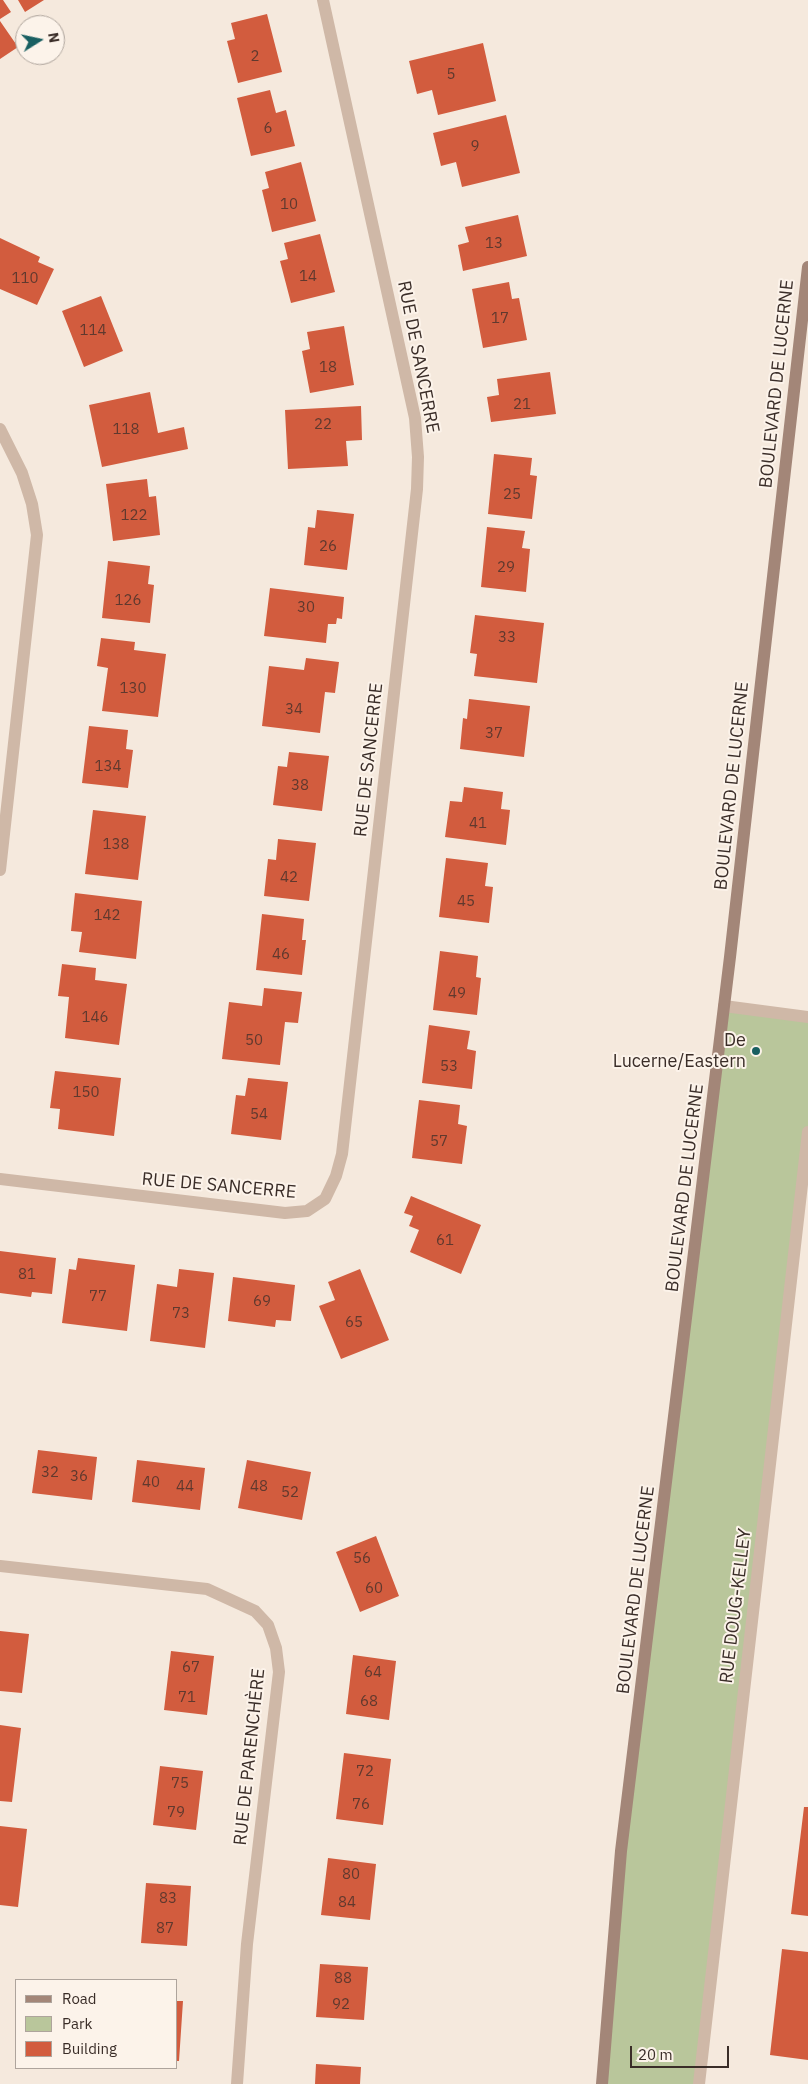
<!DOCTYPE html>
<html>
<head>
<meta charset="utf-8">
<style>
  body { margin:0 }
  #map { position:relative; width:808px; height:2084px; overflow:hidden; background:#f5e9dd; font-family:"IBM Plex Sans",sans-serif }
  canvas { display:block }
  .legend { position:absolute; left:15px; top:1979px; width:162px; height:90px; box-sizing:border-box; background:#fcf3ea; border:1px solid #aea49c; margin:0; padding:6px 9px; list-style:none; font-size:15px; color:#3a2d28 }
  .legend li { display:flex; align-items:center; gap:10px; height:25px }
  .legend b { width:25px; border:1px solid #aea49c }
  .north { position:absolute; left:15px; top:15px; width:50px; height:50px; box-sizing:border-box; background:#fcf3ea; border:1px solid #aea49c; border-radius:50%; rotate:80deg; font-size:14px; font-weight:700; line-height:20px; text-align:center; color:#3a2d28 }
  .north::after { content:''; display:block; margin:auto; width:18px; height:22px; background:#195f61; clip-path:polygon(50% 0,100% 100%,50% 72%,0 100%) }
  .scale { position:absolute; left:630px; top:2046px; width:99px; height:22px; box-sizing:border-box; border:2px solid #3a2d28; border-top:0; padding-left:6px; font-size:15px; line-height:18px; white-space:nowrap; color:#3a2d28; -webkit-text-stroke:4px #fcf3ea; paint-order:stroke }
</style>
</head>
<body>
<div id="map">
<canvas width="808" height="2084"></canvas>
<ul class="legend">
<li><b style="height:6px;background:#a38678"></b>Road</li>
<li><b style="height:14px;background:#b9c69b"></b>Park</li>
<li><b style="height:14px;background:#d25c3e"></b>Building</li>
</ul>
<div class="north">N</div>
<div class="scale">20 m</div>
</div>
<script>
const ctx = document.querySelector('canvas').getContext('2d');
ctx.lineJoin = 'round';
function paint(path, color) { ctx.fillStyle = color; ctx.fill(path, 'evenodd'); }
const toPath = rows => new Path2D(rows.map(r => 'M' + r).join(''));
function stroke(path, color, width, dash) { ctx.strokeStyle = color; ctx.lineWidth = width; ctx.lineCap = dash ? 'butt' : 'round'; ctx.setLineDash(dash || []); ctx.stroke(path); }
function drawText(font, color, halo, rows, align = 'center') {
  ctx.font = font + ' "IBM Plex Sans",sans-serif'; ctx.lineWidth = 4; ctx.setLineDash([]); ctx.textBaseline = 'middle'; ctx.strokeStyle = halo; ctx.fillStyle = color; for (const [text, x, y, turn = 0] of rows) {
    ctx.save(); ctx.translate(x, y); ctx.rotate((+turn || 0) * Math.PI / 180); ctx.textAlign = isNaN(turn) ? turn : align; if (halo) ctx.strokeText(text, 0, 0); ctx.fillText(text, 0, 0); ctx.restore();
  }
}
paint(toPath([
  [724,1006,808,1017,808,1132,699,2084,602,2084,621,1851]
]), '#b9c69b');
paint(toPath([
  [0,0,3,0,11,12,0,19],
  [18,0,44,0,25,12],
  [267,14,282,72,238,83,227,41,235,39,231,23],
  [0,21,18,47,0,59],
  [483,43,496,101,438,115,432,90,417,94,409,61],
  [270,90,276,113,286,110,295,146,251,156,237,98],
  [506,115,520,173,462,187,456,162,441,166,433,133],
  [301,162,316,221,272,232,262,190,269,188,265,172],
  [518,215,527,256,463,271,458,245,469,242,465,227],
  [320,234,335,292,291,303,280,261,288,259,284,243],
  [0,238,40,257,38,262,54,269,37,305,0,289],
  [509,282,512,299,519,298,527,340,483,348,472,289],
  [101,296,123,351,84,367,62,311],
  [344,326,354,385,310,393,302,351,310,349,307,332],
  [550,372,556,414,491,422,487,397,499,395,497,379],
  [150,392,158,433,184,427,188,449,102,467,89,405],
  [361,406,362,440,346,441,348,466,288,469,285,410],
  [494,454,532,458,530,475,537,476,532,519,488,514],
  [147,479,149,497,156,496,160,535,113,541,106,484],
  [317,510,354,514,347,570,304,565,308,527,315,528],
  [487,527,525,531,522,548,530,549,526,592,481,587],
  [108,561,150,566,148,584,154,585,150,623,102,618],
  [270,588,344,597,342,619,337,618,336,624,328,624,326,643,264,636],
  [475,615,544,623,537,683,474,676,477,654,470,653],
  [101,638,135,642,134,650,166,654,158,717,102,711,108,668,97,666],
  [306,658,339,662,335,693,325,692,320,733,262,726,269,666,304,670],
  [469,699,530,706,524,757,460,749,463,718,467,719],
  [89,726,128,730,126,749,133,750,128,788,82,783],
  [289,752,329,756,322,811,273,805,278,766,287,767],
  [464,787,503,792,501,809,510,810,506,845,445,837,450,801,462,802],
  [93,810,146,816,138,880,85,874],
  [278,839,316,843,309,901,264,896,268,859,276,860],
  [446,858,488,863,485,886,493,887,489,923,439,917],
  [75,893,142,901,136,959,79,952,82,932,71,931],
  [262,914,304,919,302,940,306,940,302,975,256,970],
  [440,951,478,956,476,977,481,978,477,1015,433,1010],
  [62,964,96,968,95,980,127,984,119,1045,65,1038,69,997,58,996],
  [264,988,302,992,298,1023,285,1022,280,1065,222,1059,229,1002,262,1006],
  [429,1025,470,1031,467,1049,476,1051,472,1089,422,1083],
  [55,1071,121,1078,114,1136,58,1129,60,1109,50,1108],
  [248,1078,288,1082,281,1140,231,1134,236,1095,245,1096],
  [419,1100,460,1105,458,1124,467,1126,462,1164,412,1158],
  [411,1196,481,1225,461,1274,410,1252,419,1230,409,1226,413,1216,404,1213],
  [0,1251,56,1258,52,1294,32,1292,31,1297,0,1293],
  [78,1258,135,1265,127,1331,62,1323,69,1269,76,1270],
  [179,1269,214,1273,205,1348,150,1341,157,1284,177,1287],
  [360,1269,389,1340,341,1359,319,1306,335,1300,328,1282],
  [233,1277,295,1285,291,1321,276,1320,275,1327,228,1321],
  [38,1450,97,1457,92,1500,32,1493],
  [137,1460,205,1468,200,1510,132,1502],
  [247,1460,311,1472,302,1520,238,1508],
  [376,1536,399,1596,360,1612,336,1552],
  [0,1631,29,1634,22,1693,0,1691],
  [171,1651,214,1656,207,1715,164,1710],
  [353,1655,396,1661,389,1720,346,1714],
  [0,1725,21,1728,12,1802,0,1801],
  [344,1753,391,1759,383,1825,336,1819],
  [160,1766,203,1771,196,1830,153,1825],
  [804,1807,808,1807,808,1916,791,1914],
  [0,1826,27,1829,18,1907,0,1905],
  [328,1858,376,1864,370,1920,321,1915],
  [146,1883,191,1886,187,1946,141,1943],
  [782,1949,808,1952,808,2060,770,2055],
  [320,1964,368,1967,364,2020,316,2017],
  [176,2001,183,2001,179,2061,176,2061],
  [316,2064,361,2067,360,2084,315,2084]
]), '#d25c3e');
stroke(toPath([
  [0,429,22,473,32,504,37,535,0,870],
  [724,1006,808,1017],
  [0,1179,285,1213,307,1211,325,1199,336,1176,342,1154,417,489,418,457,415,418,323,0],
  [0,1566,207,1589,255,1611,268,1625,276,1648,279,1672,247,1944,237,2084],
  [699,2084,808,1132]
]), '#cfb8a7', 12);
stroke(toPath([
  [602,2084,621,1851,730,957,808,267]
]), '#a38678', 12);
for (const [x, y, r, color] of [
  [756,1051,5,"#195f61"]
]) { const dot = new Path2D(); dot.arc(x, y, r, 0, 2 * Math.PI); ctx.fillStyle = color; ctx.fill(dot); stroke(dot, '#fcf3ea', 2); }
drawText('15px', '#60392e', null, [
  ["2",255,57],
  ["5",451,75],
  ["6",268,129],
  ["9",475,147],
  ["10",289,205],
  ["13",494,244],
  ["14",308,277],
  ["110",25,279],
  ["17",500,319],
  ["114",93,331],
  ["18",328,368],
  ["21",522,405],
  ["22",323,425],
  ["118",126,430],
  ["25",512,495],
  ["122",134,516],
  ["26",328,547],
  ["29",506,568],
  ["126",128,601],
  ["30",306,608],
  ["33",507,638],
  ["130",133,689],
  ["34",294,710],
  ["37",494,734],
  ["134",108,767],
  ["38",300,786],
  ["41",478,824],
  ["138",116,845],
  ["42",289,878],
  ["45",466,902],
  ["142",107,916],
  ["46",281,955],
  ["49",457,994],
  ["146",95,1018],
  ["50",254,1041],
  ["53",449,1067],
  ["150",86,1093],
  ["54",259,1115],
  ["57",439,1142],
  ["61",445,1241],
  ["81",27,1275],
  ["77",98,1297],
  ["69",262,1302],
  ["73",181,1314],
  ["65",354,1323],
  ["32",50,1473],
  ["36",79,1477],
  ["40",151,1483],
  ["44",185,1487],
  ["48",259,1487],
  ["52",290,1493],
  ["56",362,1559],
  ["60",374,1589],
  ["67",191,1668],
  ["64",373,1673],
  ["71",187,1698],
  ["68",369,1702],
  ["72",365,1772],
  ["75",180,1784],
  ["76",361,1805],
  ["79",176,1813],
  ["80",351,1875],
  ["83",168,1899],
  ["84",347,1903],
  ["87",165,1929],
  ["88",343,1979],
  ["92",341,2005]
]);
drawText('18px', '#3a2d28', '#fcf3ea', [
  ["RUE DE SANCERRE",418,357,79],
  ["BOULEVARD DE LUCERNE",777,384,-84],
  ["RUE DE SANCERRE",369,760,-84],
  ["BOULEVARD DE LUCERNE",732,786,-84],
  ["RUE DE SANCERRE",219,1186,5],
  ["BOULEVARD DE LUCERNE",685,1188,-83],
  ["BOULEVARD DE LUCERNE",636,1590,-83],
  ["RUE DOUG-KELLEY",736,1606,-83],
  ["RUE DE PARENCHÈRE",250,1757,-84]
]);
drawText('18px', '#3a2d28', '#fcf3ea', [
  ["De",746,1041],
  ["Lucerne/Eastern",746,1062]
], 'right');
</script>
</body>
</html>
